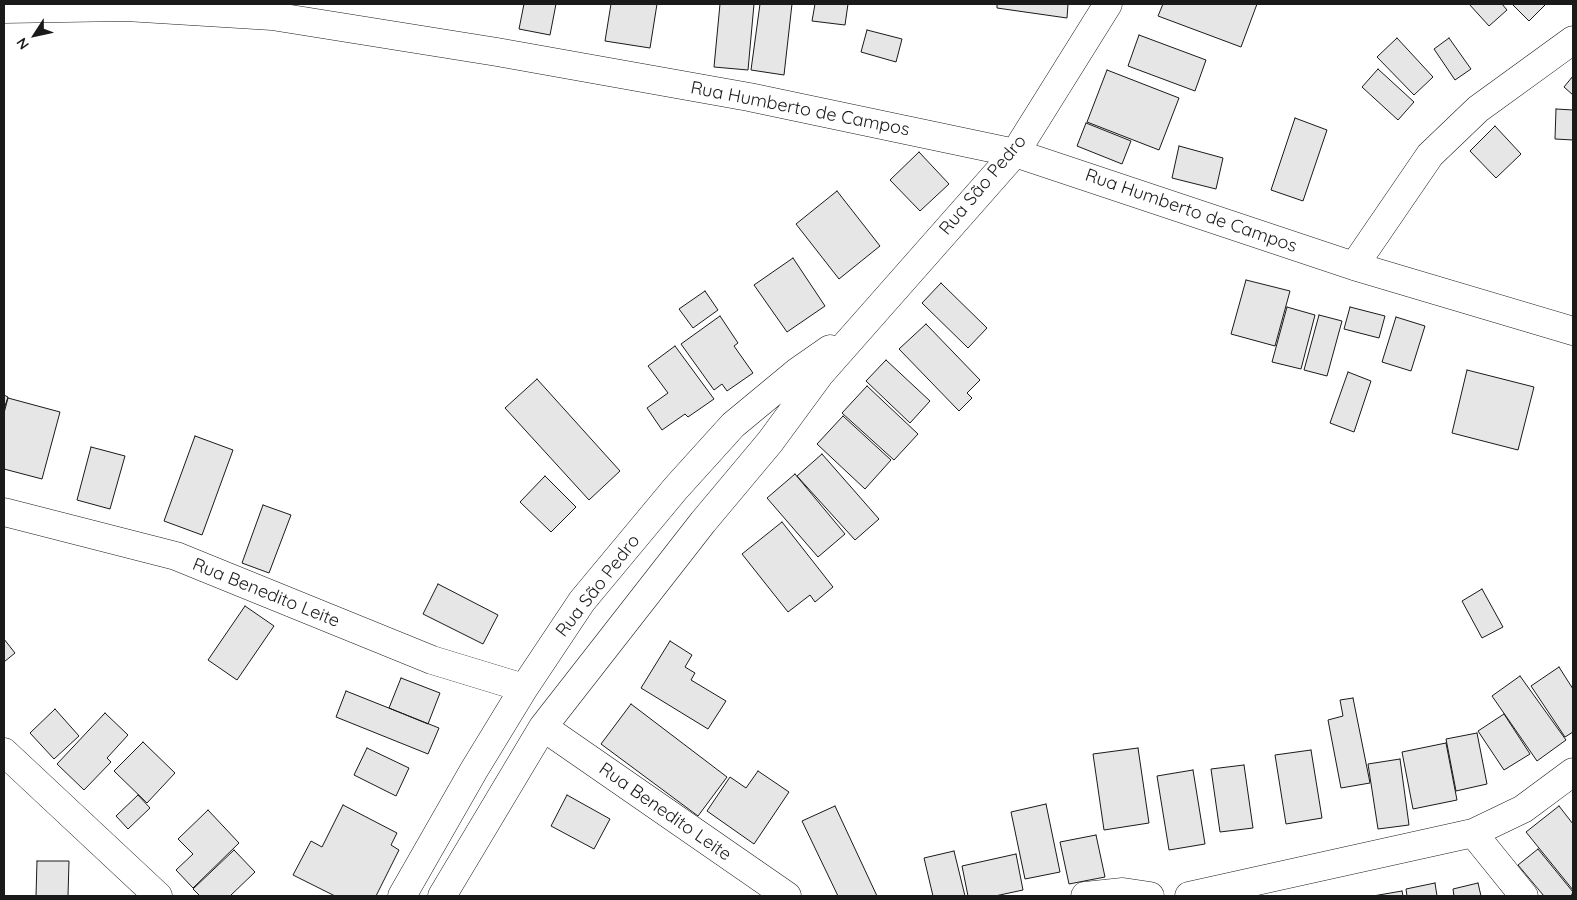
<!DOCTYPE html>
<html>
<head>
<meta charset="utf-8">
<style>
  body { margin:0 }
  #map { position:relative; width:1577px; height:900px; overflow:hidden; background:#fff; font-family:Quicksand,sans-serif }
  canvas { display:block }
  .frame { position:absolute; inset:0; border:5px solid #1a1a1a; pointer-events:none }
  .north { position:absolute; left:10px; top:10px; width:50px; height:50px; -webkit-text-stroke:4px #fff; paint-order:stroke; rotate:235deg; font-size:14px; font-weight:700; line-height:20px; text-align:center; color:#1a1a1a }
  .north::after { content:''; display:block; margin:auto; width:18px; height:22px; background:#1a1a1a; clip-path:polygon(50% 0,100% 100%,50% 72%,0 100%) }
</style>
</head>
<body>
<div id="map">
<canvas width="1577" height="900"></canvas>
<div class="frame"></div>
<div class="north">N</div>
</div>
<script>
const ctx = document.querySelector('canvas').getContext('2d');
ctx.lineJoin = 'round';
function paint(path, color) { ctx.fillStyle = color; ctx.fill(path, 'evenodd'); }
const toPath = rows => new Path2D(rows.map(r => 'M' + r).join(''));
function stroke(path, color, width, dash) { ctx.strokeStyle = color; ctx.lineWidth = width; ctx.lineCap = dash ? 'butt' : 'round'; ctx.setLineDash(dash || []); ctx.stroke(path); }
function drawText(font, color, halo, rows, align = 'center') {
  ctx.font = font + ' Quicksand,sans-serif'; ctx.lineWidth = 4; ctx.setLineDash([]); ctx.textBaseline = 'middle'; ctx.strokeStyle = halo; ctx.fillStyle = color; for (const [text, x, y, turn = 0] of rows) {
    ctx.save(); ctx.translate(x, y); ctx.rotate((+turn || 0) * Math.PI / 180); ctx.textAlign = isNaN(turn) ? turn : align; if (halo) ctx.strokeText(text, 0, 0); ctx.fillText(text, 0, 0); ctx.restore();
  }
}
const building = toPath([
  [524,4,556,4,550,35,519,29,524,4],
  [611,4,657,4,650,48,605,41,611,4],
  [720,4,754,4,748,70,714,67,720,4],
  [760,4,792,4,784,75,751,70,760,4],
  [815,4,848,4,845,25,812,21,815,4],
  [997,4,1068,4,1067,18,997,8,997,4],
  [1163,4,1257,4,1241,47,1158,16,1163,4],
  [1469,4,1502,4,1507,10,1489,26,1469,4],
  [1512,4,1546,4,1529,21,1512,4],
  [867,30,902,39,896,62,861,52,867,30],
  [1139,35,1206,60,1195,91,1128,66,1139,35],
  [1397,38,1433,77,1414,95,1377,57,1397,38],
  [1449,38,1471,69,1455,80,1434,49,1449,38],
  [1378,69,1414,102,1398,120,1362,87,1378,69],
  [1107,70,1179,98,1159,150,1087,122,1107,70],
  [1573,76,1573,95,1564,87,1573,76],
  [1556,109,1573,110,1573,140,1555,139,1556,109],
  [1295,118,1327,130,1303,201,1271,190,1295,118],
  [1086,123,1131,141,1122,164,1077,146,1086,123],
  [1495,126,1521,154,1496,178,1470,151,1495,126],
  [1179,146,1223,158,1216,189,1172,178,1179,146],
  [919,152,949,184,920,211,890,180,919,152],
  [837,191,880,246,839,279,796,224,837,191],
  [793,258,825,306,787,332,754,285,793,258],
  [1246,280,1290,291,1275,346,1231,334,1246,280],
  [941,283,987,328,968,348,922,303,941,283],
  [705,291,718,310,693,328,679,309,705,291],
  [1287,307,1315,315,1301,369,1272,362,1287,307],
  [1350,307,1385,316,1379,338,1344,329,1350,307],
  [1319,315,1342,321,1327,376,1304,370,1319,315],
  [720,316,738,343,734,346,753,373,727,391,722,384,714,390,681,344,720,316],
  [1396,317,1425,326,1411,371,1382,362,1396,317],
  [926,324,980,380,967,393,972,398,959,411,899,349,926,324],
  [675,346,714,399,688,417,685,414,662,430,647,408,668,393,648,366,675,346],
  [886,360,930,401,910,423,866,381,886,360],
  [1467,370,1534,387,1518,450,1452,433,1467,370],
  [1348,372,1371,381,1354,432,1330,423,1348,372],
  [537,379,620,471,589,500,505,408,537,379],
  [867,386,918,434,894,460,842,413,867,386],
  [4,395,8,397,4,409,4,395],
  [8,398,60,412,42,479,4,469,4,413,8,398],
  [843,416,891,460,865,489,817,444,843,416],
  [195,436,233,450,202,535,164,521,195,436],
  [91,447,125,456,110,509,77,500,91,447],
  [822,454,879,519,855,540,797,476,822,454],
  [795,474,845,534,818,557,767,498,795,474],
  [545,476,576,507,551,532,520,502,545,476],
  [263,505,291,515,269,573,242,563,263,505],
  [782,522,833,587,815,602,810,595,788,612,742,554,782,522],
  [438,584,498,615,483,644,423,614,438,584],
  [1482,589,1503,627,1482,638,1462,601,1482,589],
  [245,606,274,626,237,680,208,660,245,606],
  [4,639,15,653,4,662,4,639],
  [670,641,692,655,685,667,695,673,691,680,726,701,708,729,641,688,670,641],
  [1559,667,1573,689,1573,732,1565,737,1531,686,1559,667],
  [1520,676,1566,740,1537,761,1492,696,1520,676],
  [401,678,440,693,428,724,389,708,401,678],
  [346,691,439,728,428,754,336,717,346,691],
  [1353,698,1370,783,1341,788,1328,720,1343,716,1340,700,1353,698],
  [631,704,727,777,698,816,601,744,631,704],
  [55,709,79,736,54,759,30,733,55,709],
  [105,713,128,735,107,758,111,762,84,790,57,764,105,713],
  [1504,714,1530,754,1504,770,1478,731,1504,714],
  [1477,733,1487,784,1456,791,1446,739,1477,733],
  [143,742,175,773,147,803,114,771,143,742],
  [1446,743,1457,800,1413,809,1402,752,1446,743],
  [367,748,409,768,396,796,354,775,367,748],
  [1138,748,1149,823,1104,830,1093,754,1138,748],
  [1311,750,1322,818,1286,824,1275,755,1311,750],
  [1400,759,1409,825,1378,829,1368,764,1400,759],
  [1244,765,1253,828,1220,832,1211,769,1244,765],
  [1193,770,1205,844,1169,850,1157,776,1193,770],
  [758,771,789,792,754,844,707,811,730,777,746,788,758,771],
  [138,795,150,808,128,829,116,816,138,795],
  [567,795,610,819,594,849,551,826,567,795],
  [1046,804,1060,872,1025,879,1011,812,1046,804],
  [343,805,397,833,391,845,399,850,376,896,335,896,293,875,311,841,322,847,343,805],
  [835,806,877,896,838,896,802,821,835,806],
  [1559,806,1573,824,1573,890,1526,832,1559,806],
  [208,810,239,843,193,888,176,870,193,854,178,839,208,810],
  [1096,835,1105,877,1069,884,1060,842,1096,835],
  [1538,849,1573,892,1571,896,1544,896,1518,865,1538,849],
  [234,850,255,872,230,896,200,896,193,889,234,850],
  [954,851,965,896,933,896,924,858,954,851],
  [1016,854,1023,890,995,896,968,896,962,866,1016,854],
  [37,861,69,861,68,896,36,896,37,861],
  [1435,883,1437,896,1407,896,1406,889,1435,883],
  [1478,883,1481,896,1454,896,1453,889,1478,883],
  [1402,891,1403,896,1373,896,1402,891]
]);
paint(building, '#e6e6e6');
stroke(building, '#1a1a1a', 1);
const minor = toPath([
  [4,9,126,7,272,16,497,52,749,97,1015,153,1354,266,1573,331],
  [1354,266,1430,155,1478,109,1573,40],
  [4,512,176,556,432,660,524,688],
  [543,727,787,896],
  [4,752,158,896],
  [1473,833,1524,896],
  [402,896,474,770,524,688,582,601,676,488,733,425,797,372,830,349],
  [442,896,543,727,703,522,770,442,820,374,1015,153,1108,4],
  [1085,896,1123,892,1150,896],
  [1189,896,1473,833,1523,809,1573,772]
]);
stroke(minor, '#1a1a1a', 29);
stroke(minor, '#fff', 28);
drawText('18px', '#1a1a1a', '#fff', [
  ["Rua Humberto de Campos",800,109,11],
  ["Rua São Pedro",983,185,-50],
  ["Rua Humberto de Campos",1191,211,19],
  ["Rua São Pedro",598,586,-52],
  ["Rua Benedito Leite",266,593,22],
  ["Rua Benedito Leite",665,812,35]
]);
</script>
</body>
</html>
